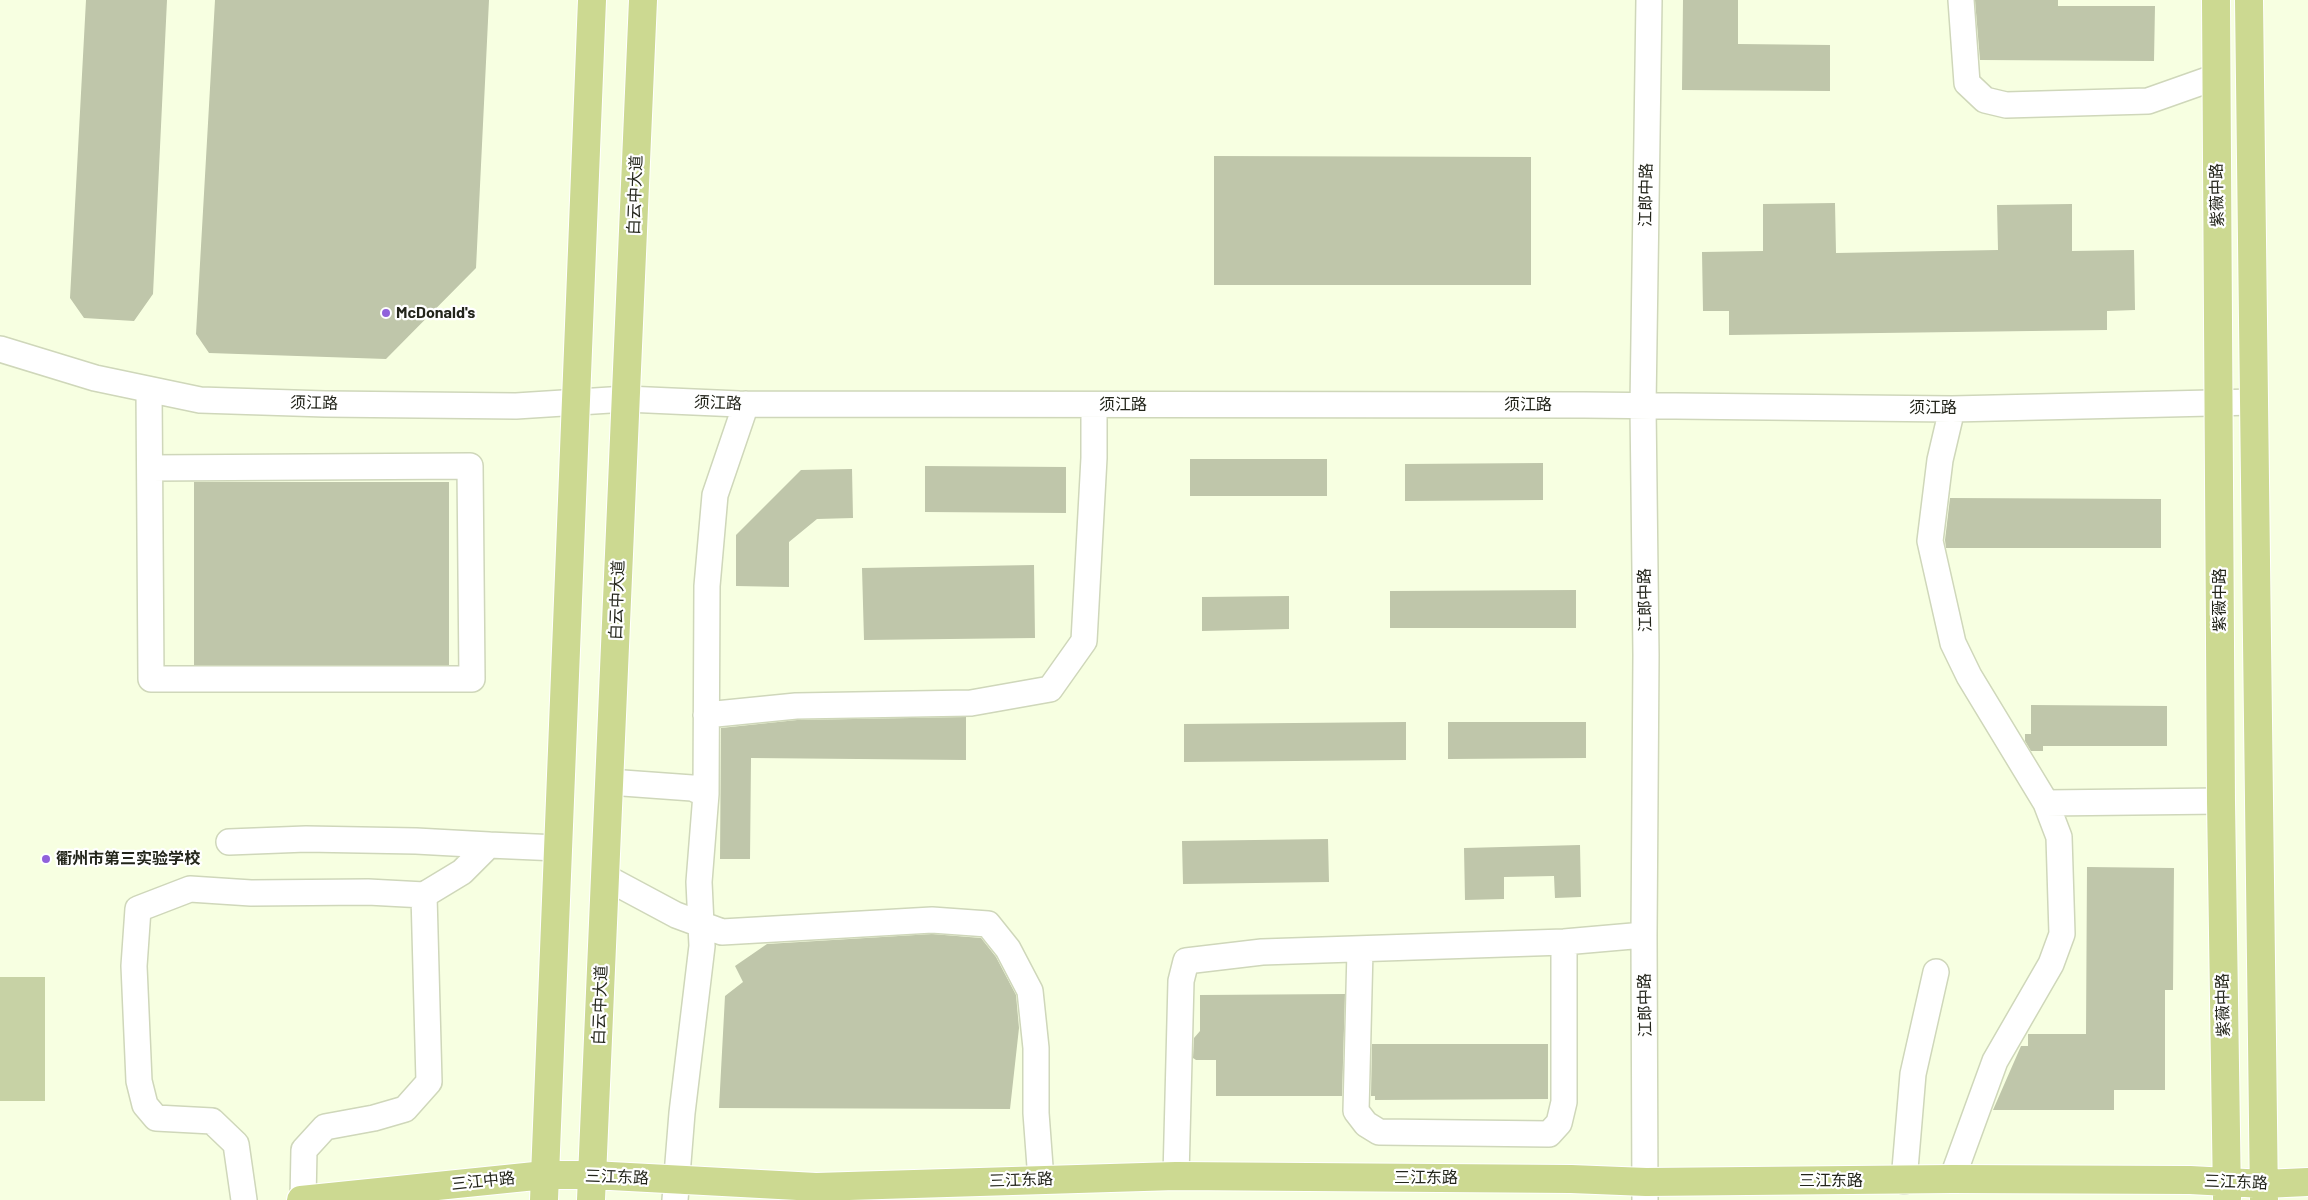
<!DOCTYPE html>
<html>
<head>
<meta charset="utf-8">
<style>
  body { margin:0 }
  canvas { display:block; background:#f7ffe1 }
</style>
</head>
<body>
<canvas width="2308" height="1200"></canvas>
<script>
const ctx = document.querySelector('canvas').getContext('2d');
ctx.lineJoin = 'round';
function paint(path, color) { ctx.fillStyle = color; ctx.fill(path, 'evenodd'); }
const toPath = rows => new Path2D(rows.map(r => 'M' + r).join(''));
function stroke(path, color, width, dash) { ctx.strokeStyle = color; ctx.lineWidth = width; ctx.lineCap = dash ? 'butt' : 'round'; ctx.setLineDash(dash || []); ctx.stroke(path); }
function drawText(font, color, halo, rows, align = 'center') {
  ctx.font = font + ' Barlow,"Noto Sans SC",sans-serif'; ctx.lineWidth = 4.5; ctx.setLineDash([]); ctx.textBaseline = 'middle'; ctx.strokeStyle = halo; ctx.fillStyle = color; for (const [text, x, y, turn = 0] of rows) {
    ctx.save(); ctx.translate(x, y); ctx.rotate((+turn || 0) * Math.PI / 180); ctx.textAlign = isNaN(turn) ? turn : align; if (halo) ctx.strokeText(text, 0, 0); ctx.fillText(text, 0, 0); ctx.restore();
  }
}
paint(toPath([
  [0,977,45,977,45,1101,0,1101]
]), '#c7d2a5');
paint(toPath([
  [86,0,167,0,153,294,134,321,84,318,70,298],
  [215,0,489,0,476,268,386,359,209,353,196,334],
  [1683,0,1738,0,1738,44,1830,45,1830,91,1682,90],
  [1975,0,2058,0,2058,6,2155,6,2154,61,1980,60],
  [1214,156,1531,157,1531,285,1214,285],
  [1835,203,1836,253,1998,250,1997,205,2072,204,2072,251,2134,250,2135,310,2107,311,2107,330,1729,335,1729,311,1703,311,1702,252,1763,251,1763,204],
  [1190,459,1327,459,1327,496,1190,496],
  [1543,463,1543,500,1405,501,1405,464],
  [925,466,1066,467,1066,513,925,512],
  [852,469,853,518,817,519,789,542,789,587,736,586,736,535,801,470],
  [194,482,449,482,449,665,194,665],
  [1950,498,2161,499,2161,548,1946,548,1945,540],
  [1034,565,1035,638,864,640,862,568],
  [1576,590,1576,628,1390,628,1390,591],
  [1289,596,1289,629,1202,631,1202,597],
  [2031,705,2167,706,2167,746,2043,746,2043,751,2031,751,2025,741,2025,734,2031,734],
  [966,717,966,760,751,758,750,859,720,859,721,728,797,720],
  [1406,722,1406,760,1184,762,1184,724],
  [1448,722,1586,722,1586,758,1448,759],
  [1328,839,1329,882,1183,884,1182,841],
  [1580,845,1581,897,1555,898,1554,876,1504,877,1504,899,1465,900,1464,848],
  [2087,867,2174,868,2173,990,2165,990,2165,1090,2114,1090,2114,1110,1993,1110,2021,1046,2028,1046,2028,1034,2086,1034],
  [932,934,981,938,996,957,1016,995,1019,1028,1010,1109,719,1108,725,996,743,982,735,966,767,944],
  [1345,994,1342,1096,1216,1096,1216,1060,1196,1060,1193,1058,1194,1038,1200,1031,1200,995],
  [1372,1044,1548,1044,1548,1099,1375,1100,1375,1096,1371,1096]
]), '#bfc6aa');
const minor = toPath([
  [1961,0,1967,83,1985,100,2006,105,2148,101,2216,77],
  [0,349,95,378,200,400,325,404,516,406,626,399,739,404,1584,405,1952,409,2254,402],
  [149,390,151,679,472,679,470,466,150,468],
  [1952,409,1940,460,1930,541,1953,643,1969,676,2046,803,2059,837,2062,934,2051,964,1995,1061,1952,1179],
  [706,715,796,706,971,703,1050,689,1084,641,1094,458,1094,405],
  [609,782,692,788,706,794],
  [2046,803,2221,801],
  [229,842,306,839,416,841,489,845],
  [605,877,676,915,722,932,932,920,988,924,1008,949,1030,991,1036,1048,1036,1113,1041,1180],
  [1360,950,1356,1111,1366,1124,1379,1132,1549,1134,1559,1123,1564,1102,1564,942],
  [1176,1176,1181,981,1186,961,1262,952,1564,942,1644,935],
  [1904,1181,1913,1074,1936,972],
  [244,1200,236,1144,212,1121,156,1118,145,1105,139,1081,134,966,138,909,190,889,251,893,368,892,424,895,462,872,489,845,558,848],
  [303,1200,304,1150,325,1127,374,1118,405,1109,429,1082,424,895],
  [675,1200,682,1113,702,946,699,882,706,794,707,586,715,495,746,404],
  [1645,1200,1644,935,1646,655,1643,406,1649,0]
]);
const major = toPath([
  [2216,0,2221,801,2227,1198],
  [2249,0,2264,1200],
  [301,1200,545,1175,592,1175,816,1187,1176,1176,1571,1179,1646,1182,1952,1179,2190,1180,2264,1184,2308,1182],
  [544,1200,592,0],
  [591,1200,643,0]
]);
stroke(minor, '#cfd7ba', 28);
stroke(major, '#fff', 30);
stroke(minor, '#fff', 25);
stroke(major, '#ccd991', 28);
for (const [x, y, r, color] of [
  [386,313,5,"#9061db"],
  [46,859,5,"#9061db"]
]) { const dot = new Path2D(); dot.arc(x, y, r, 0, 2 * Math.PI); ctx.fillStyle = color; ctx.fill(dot); stroke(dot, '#fff', 2); }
drawText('16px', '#23251b', '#fff', [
  ["白云中大道",635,195,-88],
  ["江郎中路",1646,195,-89],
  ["紫薇中路",2217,195,-91],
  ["须江路",314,403,1],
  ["须江路",718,403,2],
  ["须江路",1123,405],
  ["须江路",1528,405],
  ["须江路",1933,408],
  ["白云中大道",617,600,-88],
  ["江郎中路",1645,600,-91],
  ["紫薇中路",2220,600,-90],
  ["白云中大道",600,1005,-88],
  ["江郎中路",1645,1005,-91],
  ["紫薇中路",2223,1005,-91],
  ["三江东路",617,1177,2],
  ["三江东路",1426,1178],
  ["三江东路",1021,1180,-2],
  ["三江中路",483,1181,-6],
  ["三江东路",1831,1181],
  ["三江东路",2236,1182,2]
]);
drawText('bold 16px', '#23251b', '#fff', [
  ["McDonald's",396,313],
  ["衢州市第三实验学校",56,859]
], 'left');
</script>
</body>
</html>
